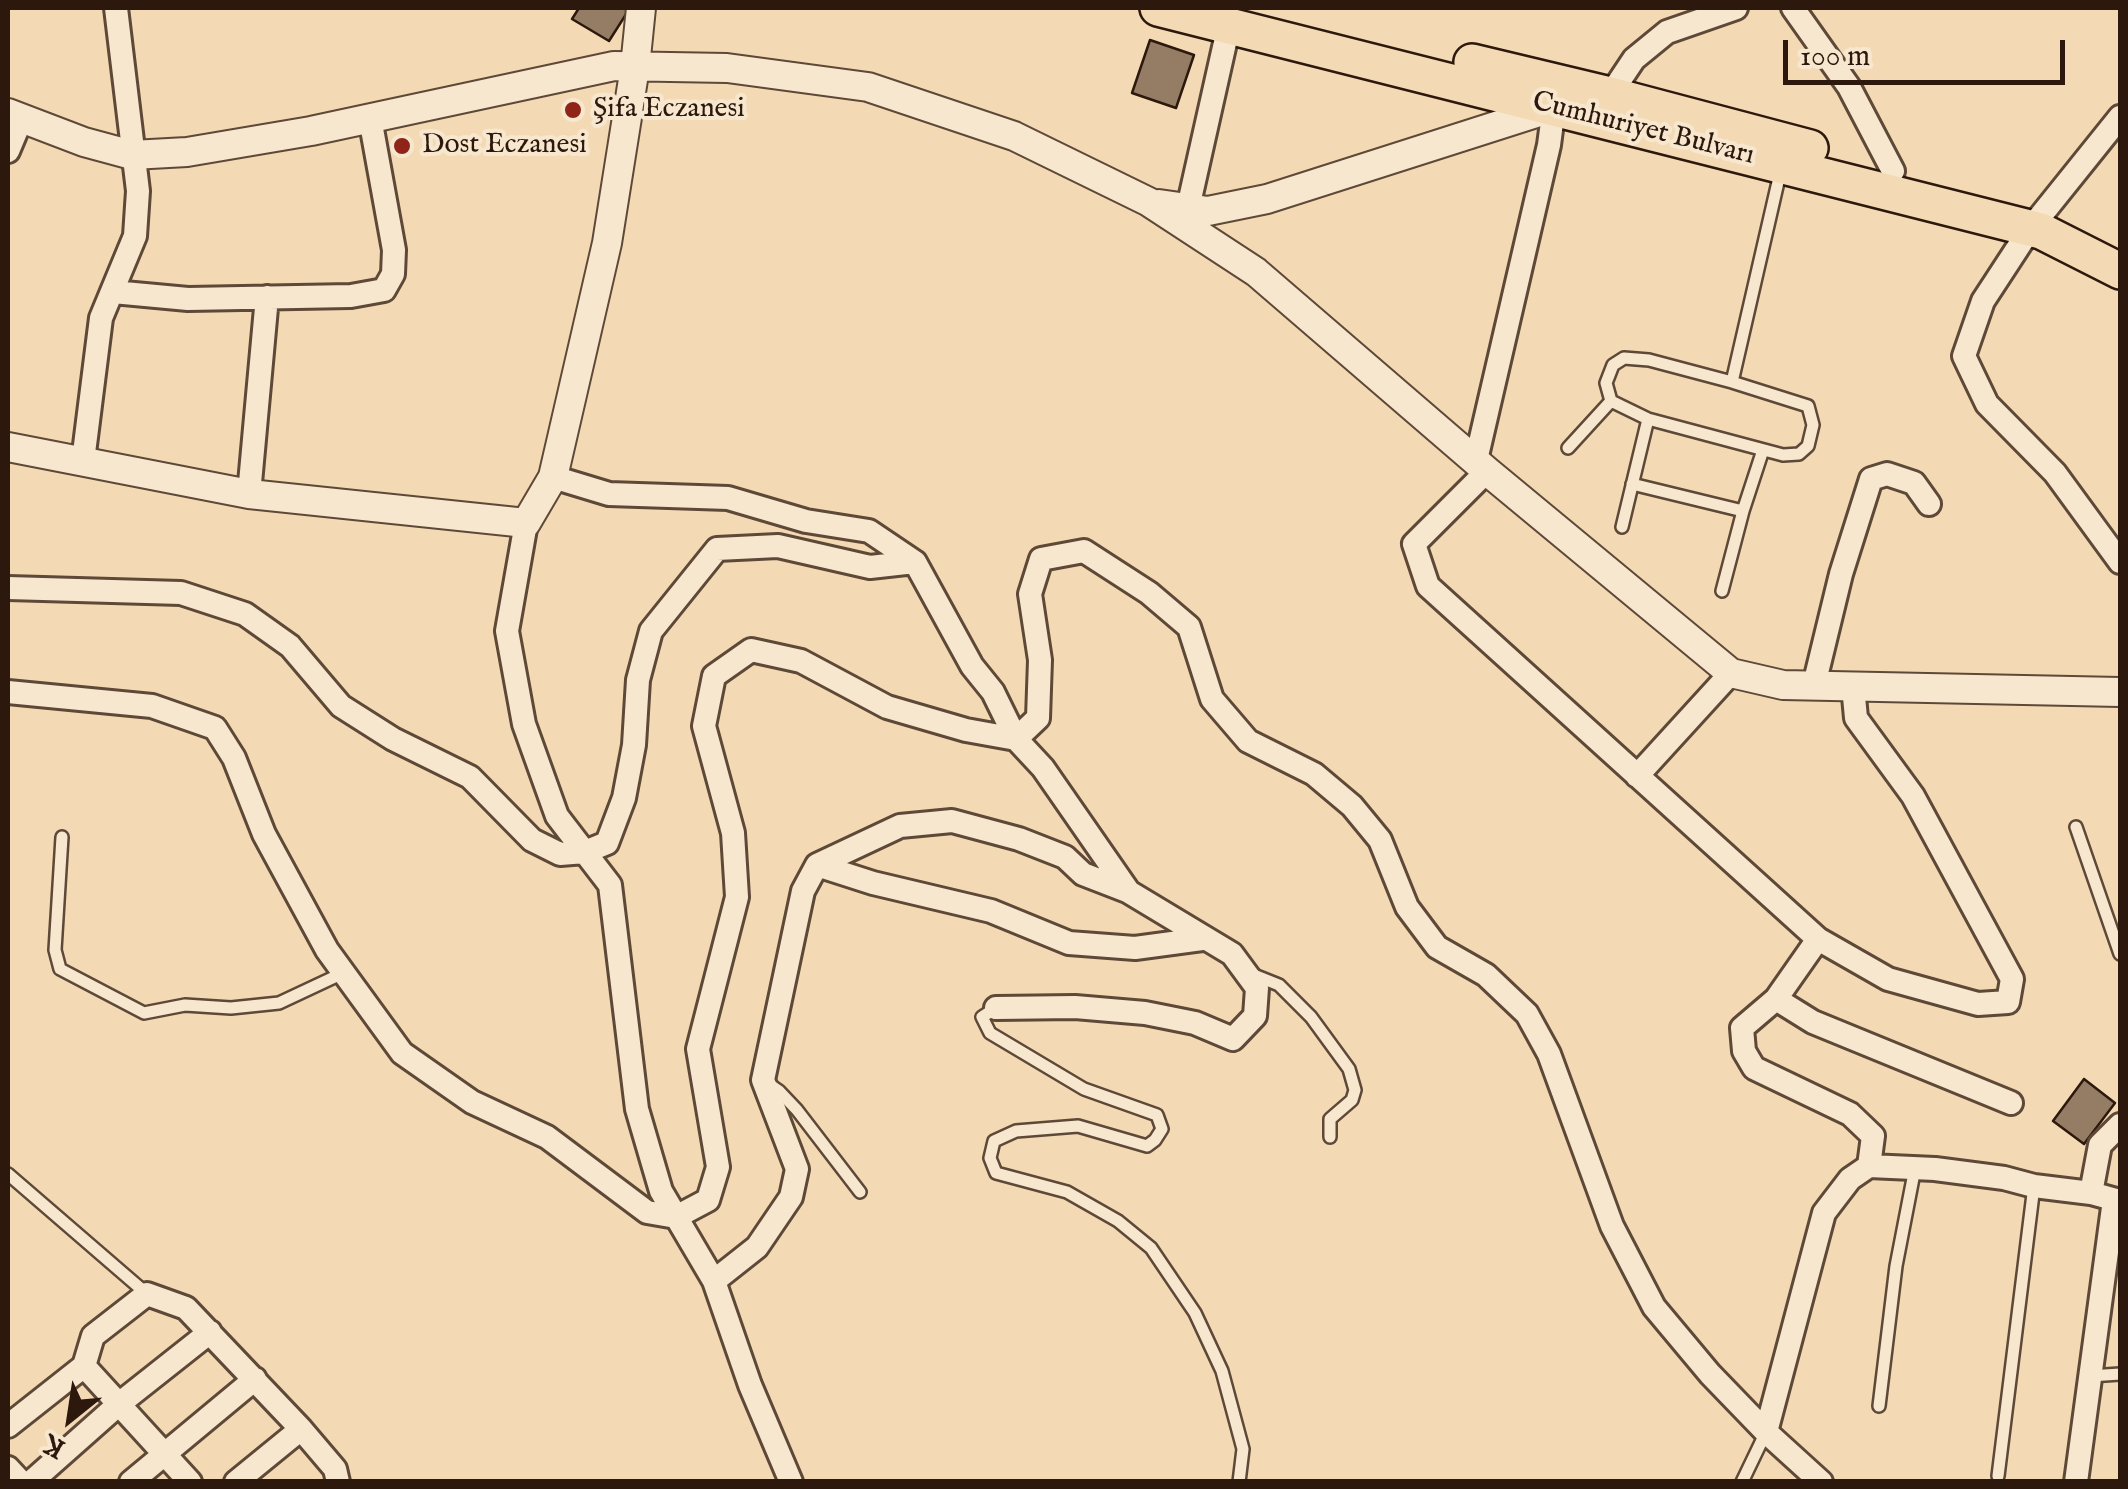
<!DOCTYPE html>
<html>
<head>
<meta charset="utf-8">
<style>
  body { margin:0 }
  #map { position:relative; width:2128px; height:1489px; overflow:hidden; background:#f3dab5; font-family:"IM FELL English",serif }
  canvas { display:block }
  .frame { position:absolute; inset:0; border:10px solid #2d180d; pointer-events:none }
  .north { position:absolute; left:20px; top:1369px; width:100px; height:100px; -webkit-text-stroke:8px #f7e7cf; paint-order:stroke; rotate:210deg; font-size:28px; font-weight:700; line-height:40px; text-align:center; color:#2d180d }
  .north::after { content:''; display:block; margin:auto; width:35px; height:45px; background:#2d180d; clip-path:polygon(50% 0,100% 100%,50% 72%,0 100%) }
  .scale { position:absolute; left:1783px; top:40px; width:282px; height:45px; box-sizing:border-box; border:5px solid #2d180d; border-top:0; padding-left:12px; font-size:30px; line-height:35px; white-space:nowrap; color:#2d180d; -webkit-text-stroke:8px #f7e7cf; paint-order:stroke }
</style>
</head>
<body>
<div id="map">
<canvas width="2128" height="1489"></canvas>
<div class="frame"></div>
<div class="north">K</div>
<div class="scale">100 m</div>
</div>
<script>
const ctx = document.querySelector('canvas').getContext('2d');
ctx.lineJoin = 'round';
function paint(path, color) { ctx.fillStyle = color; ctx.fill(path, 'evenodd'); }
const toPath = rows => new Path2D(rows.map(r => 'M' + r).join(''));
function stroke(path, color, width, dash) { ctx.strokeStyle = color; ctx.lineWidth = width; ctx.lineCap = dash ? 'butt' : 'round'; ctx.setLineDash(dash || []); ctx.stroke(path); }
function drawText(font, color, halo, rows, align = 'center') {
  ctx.font = font + ' "IM FELL English",serif'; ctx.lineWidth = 8; ctx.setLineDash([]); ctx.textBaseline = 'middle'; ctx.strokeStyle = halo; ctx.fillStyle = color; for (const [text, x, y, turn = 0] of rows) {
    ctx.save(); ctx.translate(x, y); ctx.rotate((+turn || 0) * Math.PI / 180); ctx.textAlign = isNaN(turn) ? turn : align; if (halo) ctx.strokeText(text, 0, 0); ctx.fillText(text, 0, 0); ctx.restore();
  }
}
const building = toPath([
  [579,8,630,8,609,41,572,19,579,8],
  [1150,40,1194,55,1176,108,1132,93,1150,40],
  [2084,1079,2115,1103,2084,1144,2053,1121,2084,1079]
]);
paint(building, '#947d64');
stroke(building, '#2d180d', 2.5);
const service = toPath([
  [1732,382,1649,360,1624,358,1613,365,1606,383,1611,401,1648,419,1783,455,1799,454,1808,446,1813,425,1808,406,1732,382,1781,169],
  [1568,448,1611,401],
  [1632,484,1743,511],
  [1622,527,1648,419],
  [1722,591,1743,511,1763,450],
  [2076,827,2120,954],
  [62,837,55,950,60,969,144,1013,185,1005,231,1008,279,1003,343,973],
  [1254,975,1279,985,1311,1017,1349,1069,1355,1090,1352,1100,1330,1119,1330,1137],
  [996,1008,982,1017,990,1033,1084,1089,1157,1115,1162,1129,1155,1140,1147,1146,1078,1126,1016,1131,994,1141,990,1158,996,1173,1067,1192,1118,1221,1151,1248,1195,1313,1222,1371,1243,1449,1239,1482],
  [766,1082,779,1091,797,1110,860,1192],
  [8,1174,147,1294],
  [2090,1376,2120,1374],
  [1879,1406,1896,1266,1915,1168],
  [1998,1476,2034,1186],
  [1742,1482,1766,1432]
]);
const minor = toPath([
  [1793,8,1849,87,1893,171],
  [1610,95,1634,59,1667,32,1736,8],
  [2120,117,2030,229,1983,301,1964,356,1987,404,2055,473,2120,562],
  [8,151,21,120],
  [1187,222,1188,208,1229,25],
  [113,292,188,299,351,296,384,290,393,274,394,250,370,118],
  [1476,460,1549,145,1554,107],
  [83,461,101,318,135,236,138,191,116,8],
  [1487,471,1414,544,1428,586,1818,939,1888,979,1978,1004,2008,1002,2012,979,1913,796,1856,718,1853,686],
  [553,477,609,494,728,498,806,521,869,531,915,562,972,666,993,692,1016,739,1043,768,1129,892,1232,954,1257,988,1255,1016,1233,1039,1195,1023,1145,1013,1075,1007,996,1008],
  [249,494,267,297],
  [526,523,507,631,524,724,557,816,610,885,637,1109,661,1191,714,1281,750,1385,791,1482],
  [8,588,181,593,245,614,290,646,341,706,393,739,470,777,532,840,560,854,585,852,607,843,624,798,634,745,638,680,651,631,717,549,778,546,870,567,915,562],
  [1814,685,1841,574,1871,479,1887,474,1914,483,1929,504],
  [8,692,152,706,215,728,234,758,264,834,327,950,402,1053,472,1102,547,1137,647,1212,676,1217,708,1200,718,1167,698,1049,737,897,733,833,704,726,714,676,751,650,801,661,887,707,966,730,1016,739,1038,718,1040,660,1030,594,1041,559,1084,551,1149,593,1189,627,1212,699,1248,741,1314,774,1352,806,1380,840,1407,907,1437,947,1486,975,1527,1014,1549,1054,1612,1226,1654,1307,1710,1374,1766,1432,1821,1482],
  [1637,776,1731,673],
  [817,865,873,883,991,911,1069,943,1135,948,1202,939],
  [1818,939,1776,999,1742,1028,1744,1051,1754,1068,1850,1114,1873,1136,1869,1166],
  [1776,999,1813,1022,2011,1103],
  [2091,1193,2100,1145,2120,1125],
  [714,1281,757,1247,791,1197,797,1169,763,1080,803,891,817,865,900,826,952,821,1019,839,1065,857,1083,874,1127,891],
  [84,1366,190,1482],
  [8,1426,84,1366,93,1336,147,1294,186,1308,301,1429,335,1469,338,1482],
  [1766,1432,1824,1213,1850,1179,1869,1166,1935,1169,2004,1178,2034,1186,2091,1193,2120,1201],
  [8,1468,21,1482],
  [31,1482,119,1404,210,1332],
  [131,1482,255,1379],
  [236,1482,301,1429],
  [2076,1482,2114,1200]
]);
const tertiary = toPath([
  [8,113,84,142,132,155,187,152,311,131,614,66,727,68,868,87,1014,136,1149,202,1256,272,1487,471,1731,673,1783,685,2120,692],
  [1159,204,1208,211,1267,199,1555,107],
  [8,447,249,494,526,523,553,477,607,243,635,67,641,8]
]);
const primary = toPath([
  [1158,8,2041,231,2120,271],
  [1472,62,1610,95,1810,148]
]);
stroke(service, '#5e4837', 16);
stroke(minor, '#5e4837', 28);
stroke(tertiary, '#5e4837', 32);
stroke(primary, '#2d180d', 40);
stroke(service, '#f7e7cf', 11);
stroke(minor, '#f7e7cf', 22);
stroke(tertiary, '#f7e7cf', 28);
stroke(primary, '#f3dab5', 35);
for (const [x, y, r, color] of [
  [573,110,10,"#8f2418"],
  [402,146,10,"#8f2418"]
]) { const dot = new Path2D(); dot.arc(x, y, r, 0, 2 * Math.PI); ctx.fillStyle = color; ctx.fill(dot); stroke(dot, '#f7e7cf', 4); }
drawText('28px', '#2d180d', '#f7e7cf', [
  ["Şifa Eczanesi",593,110],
  ["Dost Eczanesi",422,146]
], 'left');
drawText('28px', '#2d180d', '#f7e7cf', [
  ["Cumhuriyet Bulvarı",1643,130,14]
]);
</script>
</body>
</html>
